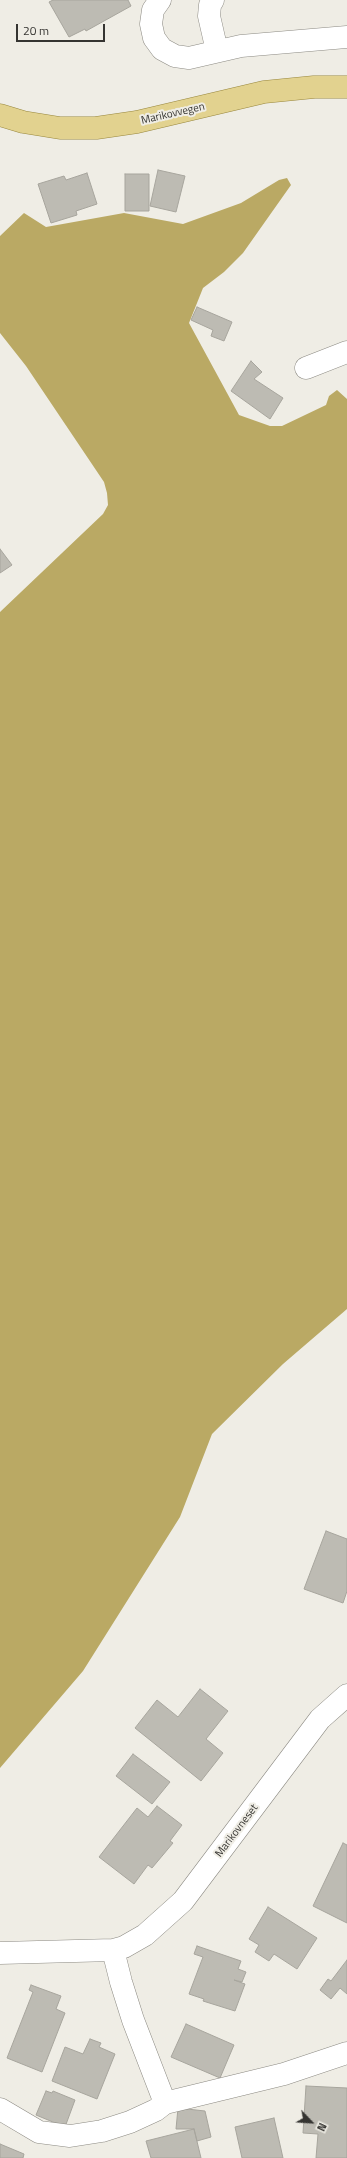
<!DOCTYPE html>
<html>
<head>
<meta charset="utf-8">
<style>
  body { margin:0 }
  #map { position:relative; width:347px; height:2158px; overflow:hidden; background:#efede5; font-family:"Titillium Web",sans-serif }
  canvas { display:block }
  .north { position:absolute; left:291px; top:2102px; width:40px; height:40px; -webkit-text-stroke:3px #efede5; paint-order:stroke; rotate:115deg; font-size:11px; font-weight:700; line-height:16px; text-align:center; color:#353431 }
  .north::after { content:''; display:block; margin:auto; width:14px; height:18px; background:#353431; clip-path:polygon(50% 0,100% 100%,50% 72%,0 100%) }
  .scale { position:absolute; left:16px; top:24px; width:89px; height:18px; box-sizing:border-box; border:2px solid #353431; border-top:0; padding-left:5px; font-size:12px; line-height:14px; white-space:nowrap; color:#353431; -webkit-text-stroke:3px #efede5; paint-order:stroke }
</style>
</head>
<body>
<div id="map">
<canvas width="347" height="2158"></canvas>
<div class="north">N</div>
<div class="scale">20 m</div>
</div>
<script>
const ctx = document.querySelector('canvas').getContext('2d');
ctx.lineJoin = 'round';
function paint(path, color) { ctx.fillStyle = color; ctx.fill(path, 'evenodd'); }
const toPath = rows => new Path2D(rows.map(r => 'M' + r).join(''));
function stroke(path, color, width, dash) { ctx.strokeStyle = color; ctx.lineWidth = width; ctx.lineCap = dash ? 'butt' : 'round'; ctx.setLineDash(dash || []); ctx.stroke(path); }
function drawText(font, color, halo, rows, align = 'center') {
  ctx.font = font + ' "Titillium Web",sans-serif'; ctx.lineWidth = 4; ctx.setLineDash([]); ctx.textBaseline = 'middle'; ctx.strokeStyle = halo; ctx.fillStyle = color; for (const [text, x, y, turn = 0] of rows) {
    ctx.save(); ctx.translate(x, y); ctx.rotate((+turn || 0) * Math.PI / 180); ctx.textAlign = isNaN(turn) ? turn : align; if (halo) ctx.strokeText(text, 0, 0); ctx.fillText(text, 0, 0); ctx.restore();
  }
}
paint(toPath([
  [287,178,291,185,243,253,224,272,203,288,189,323,239,415,270,426,282,426,326,405,329,396,337,390,347,399,347,1309,283,1364,212,1434,180,1517,83,1671,0,1768,0,612,103,514,108,505,107,493,104,482,26,366,0,333,0,236,24,213,46,227,124,213,183,224,241,203,279,180]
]), '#baa964');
const building = toPath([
  [53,0,128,0,131,6,86,31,85,29,69,37,49,2,53,0],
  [158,170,185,176,176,212,150,206,158,170],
  [87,173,97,204,76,211,77,215,51,223,38,184,64,176,66,180,87,173],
  [125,174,149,174,149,211,125,211,125,174],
  [197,307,232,322,224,341,211,336,213,330,191,320,197,307],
  [251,361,262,372,254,379,283,398,270,419,231,391,251,361],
  [0,549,12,565,0,573,0,549],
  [326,1531,347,1539,347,1591,343,1603,304,1589,326,1531],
  [200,1689,228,1711,206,1739,223,1753,201,1781,135,1728,157,1700,178,1717,200,1689],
  [133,1754,170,1782,152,1804,116,1776,133,1754],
  [157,1806,182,1825,170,1841,173,1843,152,1868,148,1865,134,1884,99,1857,137,1808,148,1817,157,1806],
  [343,1843,347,1845,347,1923,313,1906,343,1843],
  [268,1907,317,1938,297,1969,274,1954,269,1961,255,1952,259,1945,249,1939,268,1907],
  [197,1946,241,1961,238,1969,246,1972,242,1982,234,1980,245,1984,235,2011,203,2001,204,1999,189,1994,203,1957,194,1954,197,1946],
  [347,1960,347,1994,340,1988,331,1999,320,1990,328,1979,331,1981,347,1960],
  [31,1985,61,1996,56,2009,65,2013,42,2072,7,2058,33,1992,29,1990,31,1985],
  [186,2024,234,2045,220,2078,171,2057,186,2024],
  [90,2039,101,2043,99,2047,115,2054,97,2099,52,2081,65,2047,83,2054,90,2039],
  [306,2086,347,2088,347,2158,316,2158,318,2134,303,2133,306,2086],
  [46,2091,52,2093,53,2091,75,2100,65,2127,36,2115,46,2091],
  [178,2108,205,2111,211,2137,197,2141,194,2129,176,2129,178,2108],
  [274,2118,283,2158,242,2158,235,2127,274,2118],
  [194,2129,201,2158,151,2158,146,2141,194,2129],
  [0,2144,24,2154,23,2158,0,2158,0,2144]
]);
paint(building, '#bdbbb3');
stroke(building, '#a7a59d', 1);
const minor = toPath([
  [160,0,153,10,151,24,154,38,162,49,175,56,189,58,241,46,347,37],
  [213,0,210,5,209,16,217,51],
  [306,368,347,352],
  [113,1950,121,1982,133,2020,165,2103],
  [0,1953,113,1950,124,1947,145,1935,183,1901,320,1719,347,1695],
  [0,2109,39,2132,70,2136,102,2131,130,2122,156,2110,165,2103,284,2074,347,2053]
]);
const major = toPath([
  [0,115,23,122,60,128,96,128,137,122,264,92,314,87,347,87]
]);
stroke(minor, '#8c8a83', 23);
stroke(major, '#98873e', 23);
stroke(minor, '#fff', 22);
stroke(major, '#e2d28f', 22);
drawText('11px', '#353431', '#efede5', [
  ["Marikovvegen",173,114,-13],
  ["Marikovneset",237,1831,-53]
]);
</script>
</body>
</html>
